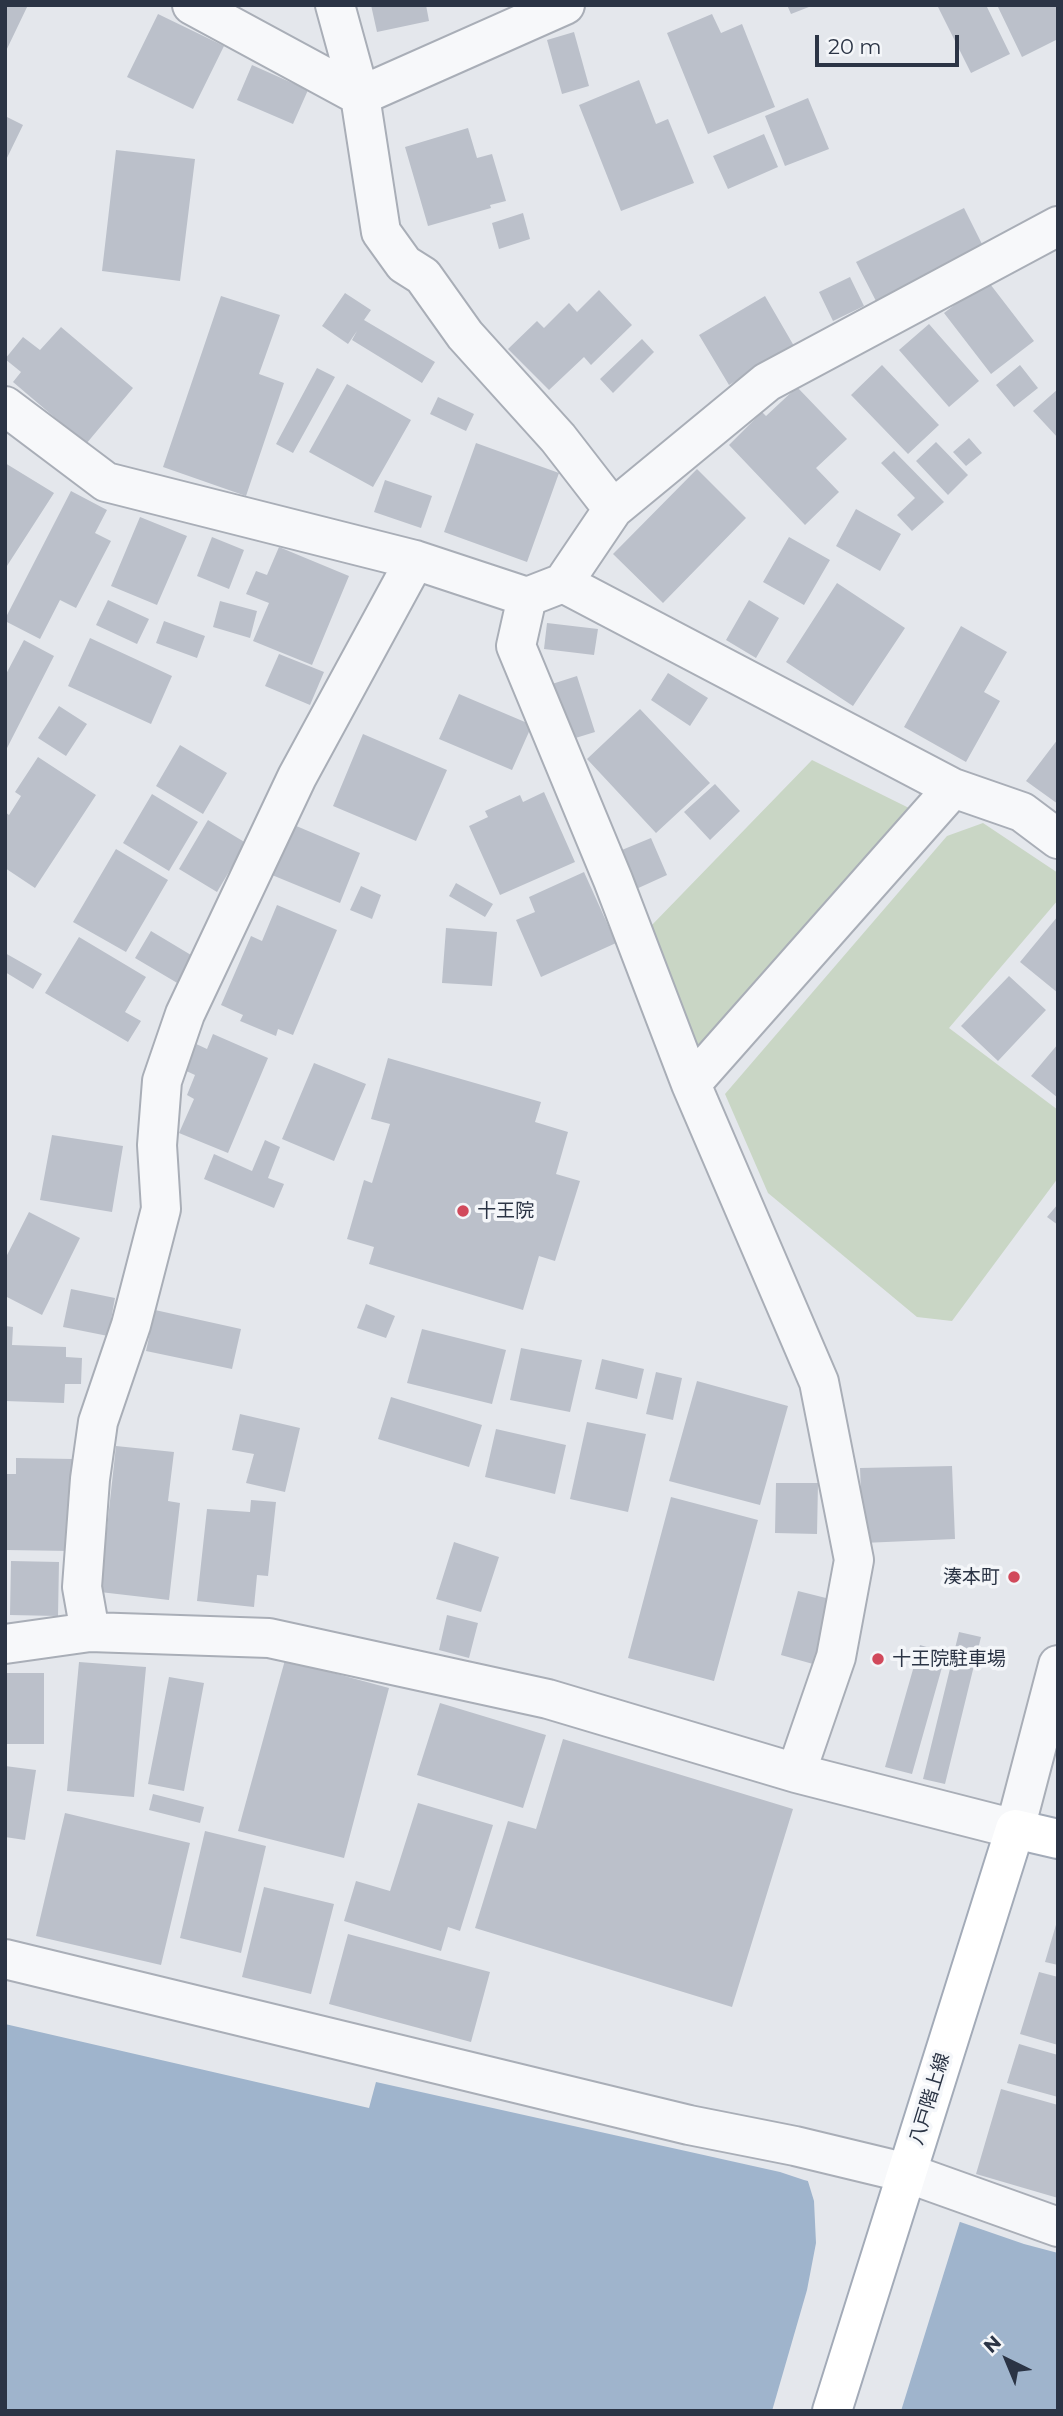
<!DOCTYPE html>
<html>
<head>
<meta charset="utf-8">
<style>
  body { margin:0 }
  #map { position:relative; width:1063px; height:2416px; overflow:hidden; background:#e4e7ec; font-family:Montserrat,sans-serif }
  canvas { display:block }
  .frame { position:absolute; inset:0; border:7px solid #2b3445; pointer-events:none }
  .north { position:absolute; left:972px; top:2325px; width:70px; height:70px; -webkit-text-stroke:5px #f4f6f9; paint-order:stroke; rotate:317deg; font-size:19px; font-weight:700; line-height:28px; text-align:center; color:#2b3445 }
  .north::after { content:''; display:block; margin:auto; width:24px; height:32px; background:#2b3445; clip-path:polygon(50% 0,100% 100%,50% 72%,0 100%) }
  .scale { position:absolute; left:815px; top:35px; width:144px; height:32px; box-sizing:border-box; border:4px solid #2b3445; border-top:0; padding-left:9px; font-size:21px; line-height:24px; white-space:nowrap; color:#2b3445; -webkit-text-stroke:5px #f4f6f9; paint-order:stroke }
</style>
</head>
<body>
<div id="map">
<canvas width="1063" height="2416"></canvas>
<div class="frame"></div>
<div class="north">N</div>
<div class="scale">20 m</div>
</div>
<script>
const ctx = document.querySelector('canvas').getContext('2d');
ctx.lineJoin = 'round';
function paint(path, color) { ctx.fillStyle = color; ctx.fill(path, 'evenodd'); }
const toPath = rows => new Path2D(rows.map(r => 'M' + r).join(''));
function stroke(path, color, width, dash) { ctx.strokeStyle = color; ctx.lineWidth = width; ctx.lineCap = dash ? 'butt' : 'round'; ctx.setLineDash(dash || []); ctx.stroke(path); }
function drawText(font, color, halo, rows, align = 'center') {
  ctx.font = font + ' Montserrat,"Noto Sans JP",sans-serif'; ctx.lineWidth = 7; ctx.setLineDash([]); ctx.textBaseline = 'middle'; ctx.strokeStyle = halo; ctx.fillStyle = color; for (const [text, x, y, turn = 0] of rows) {
    ctx.save(); ctx.translate(x, y); ctx.rotate((+turn || 0) * Math.PI / 180); ctx.textAlign = isNaN(turn) ? turn : align; if (halo) ctx.strokeText(text, 0, 0); ctx.fillText(text, 0, 0); ctx.restore();
  }
}
paint(toPath([
  [812,760,911,809,699,1050,650,927],
  [983,823,1058,873,1058,900,949,1028,1058,1110,1058,1178,952,1321,917,1317,768,1193,725,1094,947,836]
]), '#c9d6c5');
paint(toPath([
  [5,2024,369,2108,376,2082,780,2172,804,2180,940,2215,1024,2244,1058,2253,1058,2411,5,2411]
]), '#9fb4cc');
paint(toPath([
  [807,2178,961,2218,901,2411,772,2411,807,2290,816,2243,814,2201]
]), '#e4e7ec');
paint(toPath([
  [5,5,28,5,5,53],
  [371,5,426,5,429,21,377,32],
  [787,5,814,5,791,14],
  [937,5,986,5,1010,54,971,73],
  [997,5,1058,5,1058,39,1022,57],
  [158,14,224,46,193,109,127,77],
  [712,14,721,33,742,24,775,107,708,134,667,33],
  [574,32,589,86,562,94,547,40],
  [252,65,308,90,293,124,237,100],
  [639,80,656,124,668,119,694,183,621,211,579,105],
  [808,98,829,149,785,166,765,116],
  [5,116,23,125,5,162],
  [468,128,477,158,492,154,506,201,490,205,491,208,428,226,405,147],
  [764,134,778,167,728,189,713,156],
  [116,150,195,159,180,281,102,271],
  [964,208,985,250,877,303,856,262],
  [523,213,530,239,499,249,492,223],
  [850,277,864,306,833,321,819,292],
  [987,280,1034,341,991,374,944,313],
  [599,290,632,325,591,365,584,357,549,390,508,349,537,321,544,328,569,303,577,312],
  [345,293,371,310,364,320,435,362,422,383,352,340,357,331,348,344,322,326],
  [221,296,280,315,259,374,284,383,246,496,163,467],
  [765,296,794,346,729,385,699,335],
  [929,324,979,381,949,407,899,350],
  [61,327,133,388,86,444,13,382,21,372,5,359,23,337,40,350],
  [642,339,654,352,613,393,600,379],
  [882,365,939,425,908,454,851,395],
  [1020,365,1038,388,1014,407,996,385],
  [317,368,335,377,293,453,276,444],
  [347,384,411,420,373,487,309,452],
  [797,387,847,439,816,468,839,492,805,525,729,445,762,412,766,416],
  [1058,389,1058,438,1033,411],
  [438,397,474,414,466,431,430,414],
  [969,438,982,453,966,466,953,452],
  [936,442,968,475,948,495,916,461],
  [476,443,559,473,527,562,444,532],
  [894,451,944,502,912,531,897,515,915,498,881,463],
  [5,463,54,493,5,569],
  [697,469,746,518,663,603,613,554],
  [385,480,432,496,421,528,374,512],
  [71,491,107,510,95,533,111,541,76,608,60,600,40,639,5,621,5,619],
  [856,509,901,534,880,571,836,546],
  [140,517,187,536,157,605,111,586],
  [212,537,244,550,229,589,197,576],
  [789,537,830,560,804,605,763,582],
  [279,547,349,576,312,665,253,641,269,603,246,594,256,571,267,575],
  [837,583,905,628,853,706,786,662],
  [108,600,149,619,137,644,96,625],
  [749,600,779,618,756,658,726,640],
  [220,601,257,611,250,638,213,627],
  [164,621,205,636,197,658,156,643],
  [547,623,598,629,594,655,544,649],
  [961,626,1007,652,984,692,1000,701,966,762,904,727],
  [90,638,172,676,151,724,68,686],
  [24,640,54,656,5,752,5,676],
  [279,654,324,672,310,705,265,686],
  [668,673,708,698,690,726,651,700],
  [577,676,595,732,569,740,552,684],
  [459,694,532,725,512,770,439,739],
  [59,706,87,724,66,756,38,738],
  [640,709,710,783,656,833,587,759],
  [363,734,447,770,416,841,333,806],
  [1058,739,1058,804,1026,781],
  [180,745,227,773,203,814,156,786],
  [38,757,96,795,35,888,5,868,5,812,9,815,21,796,15,792],
  [715,784,740,811,710,840,684,812],
  [544,792,575,862,500,895,469,826,488,817,485,811,520,795,523,802],
  [152,794,198,822,169,871,123,843],
  [208,820,246,843,217,892,179,869],
  [294,825,360,853,340,903,272,875],
  [651,838,667,875,634,890,617,852],
  [116,849,168,880,126,952,73,922],
  [584,872,616,943,541,977,516,920,535,912,529,897],
  [456,883,493,904,485,917,449,896],
  [361,886,381,895,372,919,350,910],
  [277,905,337,930,293,1035,278,1029,276,1036,240,1021,243,1015,221,1005,251,936,262,941],
  [1058,916,1058,993,1020,962],
  [446,928,497,932,492,986,442,983],
  [151,931,196,958,179,984,135,958],
  [79,937,146,977,125,1012,141,1021,128,1042,45,993],
  [5,953,42,974,33,989,5,972],
  [1009,976,1046,1010,998,1061,961,1026],
  [213,1034,268,1058,228,1153,179,1133,194,1099,187,1095,195,1075,182,1069,194,1043,207,1049],
  [1058,1044,1058,1098,1031,1076],
  [388,1058,541,1102,535,1122,568,1132,556,1174,580,1181,555,1261,539,1256,523,1310,369,1264,374,1247,347,1239,364,1180,372,1183,390,1124,371,1119],
  [314,1063,366,1084,334,1161,282,1139],
  [52,1135,123,1146,112,1212,40,1200],
  [265,1140,280,1147,268,1178,284,1184,274,1208,204,1179,214,1154,252,1171],
  [1058,1204,1058,1225,1047,1217],
  [29,1212,80,1238,42,1315,5,1296,5,1259],
  [71,1289,115,1298,108,1336,63,1327],
  [366,1304,395,1316,386,1338,357,1328],
  [155,1310,241,1329,232,1369,146,1351],
  [5,1326,13,1327,12,1345,66,1347,66,1357,82,1358,81,1384,65,1384,64,1403,5,1401],
  [422,1329,506,1350,492,1404,407,1383],
  [521,1348,582,1360,570,1412,510,1400],
  [602,1359,644,1369,637,1399,595,1389],
  [656,1372,682,1378,673,1420,646,1414],
  [697,1381,788,1406,760,1505,669,1481],
  [391,1397,482,1425,469,1467,378,1439],
  [240,1414,300,1428,285,1492,246,1483,254,1454,232,1450],
  [587,1422,646,1434,628,1512,570,1499],
  [496,1429,566,1445,555,1494,485,1477],
  [116,1446,174,1452,168,1501,180,1503,169,1600,100,1592],
  [16,1458,73,1459,72,1551,5,1550,5,1474,16,1474],
  [952,1466,955,1539,863,1543,860,1468],
  [776,1483,818,1483,817,1534,775,1533],
  [671,1497,758,1520,714,1681,628,1658],
  [251,1500,276,1502,268,1576,257,1575,254,1607,197,1601,207,1509,250,1512],
  [454,1542,499,1557,481,1612,436,1599],
  [11,1561,59,1562,58,1616,10,1615],
  [798,1591,830,1599,813,1664,781,1655],
  [447,1615,478,1623,469,1658,439,1650],
  [959,1632,981,1637,945,1784,923,1779],
  [920,1645,946,1653,912,1774,885,1767],
  [285,1660,389,1688,344,1858,238,1831],
  [79,1662,146,1667,134,1797,67,1791],
  [5,1673,44,1673,44,1744,5,1744],
  [169,1677,204,1683,184,1791,148,1784],
  [440,1703,546,1735,523,1808,417,1775],
  [563,1739,793,1809,732,2007,475,1928,508,1821,536,1829],
  [5,1766,36,1770,25,1840,5,1837],
  [153,1794,204,1807,200,1823,149,1810],
  [418,1803,493,1825,460,1931,448,1927,441,1951,344,1921,356,1881,390,1891],
  [65,1813,190,1843,161,1965,36,1936],
  [205,1831,266,1846,241,1953,180,1938],
  [264,1887,334,1904,311,1994,242,1977],
  [1058,1918,1058,1965,1045,1962],
  [348,1934,490,1972,471,2042,329,2004],
  [1039,1972,1058,1977,1058,2045,1020,2034],
  [1019,2044,1058,2055,1058,2097,1007,2083],
  [1001,2089,1058,2105,1058,2198,976,2174]
]), '#bbc0ca');
const minor = toPath([
  [192,5,360,96],
  [335,5,360,96,381,232,404,264,423,276,465,335,558,438,613,509],
  [360,96,565,5],
  [5,406,106,482,415,560,527,597,563,583,953,788,1022,812,1058,839],
  [563,583,613,509,767,382,1058,226],
  [527,597,516,646,613,880,691,1084,819,1382,854,1560,836,1657,796,1773],
  [691,1084,953,788],
  [90,1632,82,1587,90,1479,98,1422,131,1325,161,1209,157,1145,162,1081,185,1014,297,777,415,560],
  [5,1644,90,1632,269,1638,548,1699,796,1773,1015,1829,1058,1665],
  [5,1959,689,2125,795,2146,907,2173,1058,2227]
]);
const major = toPath([
  [832,2411,1015,1829,1058,1839]
]);
stroke(minor, '#a9aeb7', 42);
stroke(major, '#a3abb8', 42);
stroke(minor, '#f7f8fa', 38);
stroke(major, '#fff', 38);
for (const [x, y, r, color] of [
  [463,1211,7,"#d1495b"],
  [1014,1577,7,"#d1495b"],
  [878,1659,7,"#d1495b"]
]) { const dot = new Path2D(); dot.arc(x, y, r, 0, 2 * Math.PI); ctx.fillStyle = color; ctx.fill(dot); stroke(dot, '#f4f6f9', 2.5); }
drawText('19px', '#2b3445', '#f4f6f9', [
  ["十王院",477,1211],
  ["湊本町",1000,1577,"right"],
  ["十王院駐車場",892,1659]
], 'left');
drawText('19px', '#2b3445', '#f4f6f9', [
  ["八戸階上線",930,2099,-73]
]);
</script>
</body>
</html>
